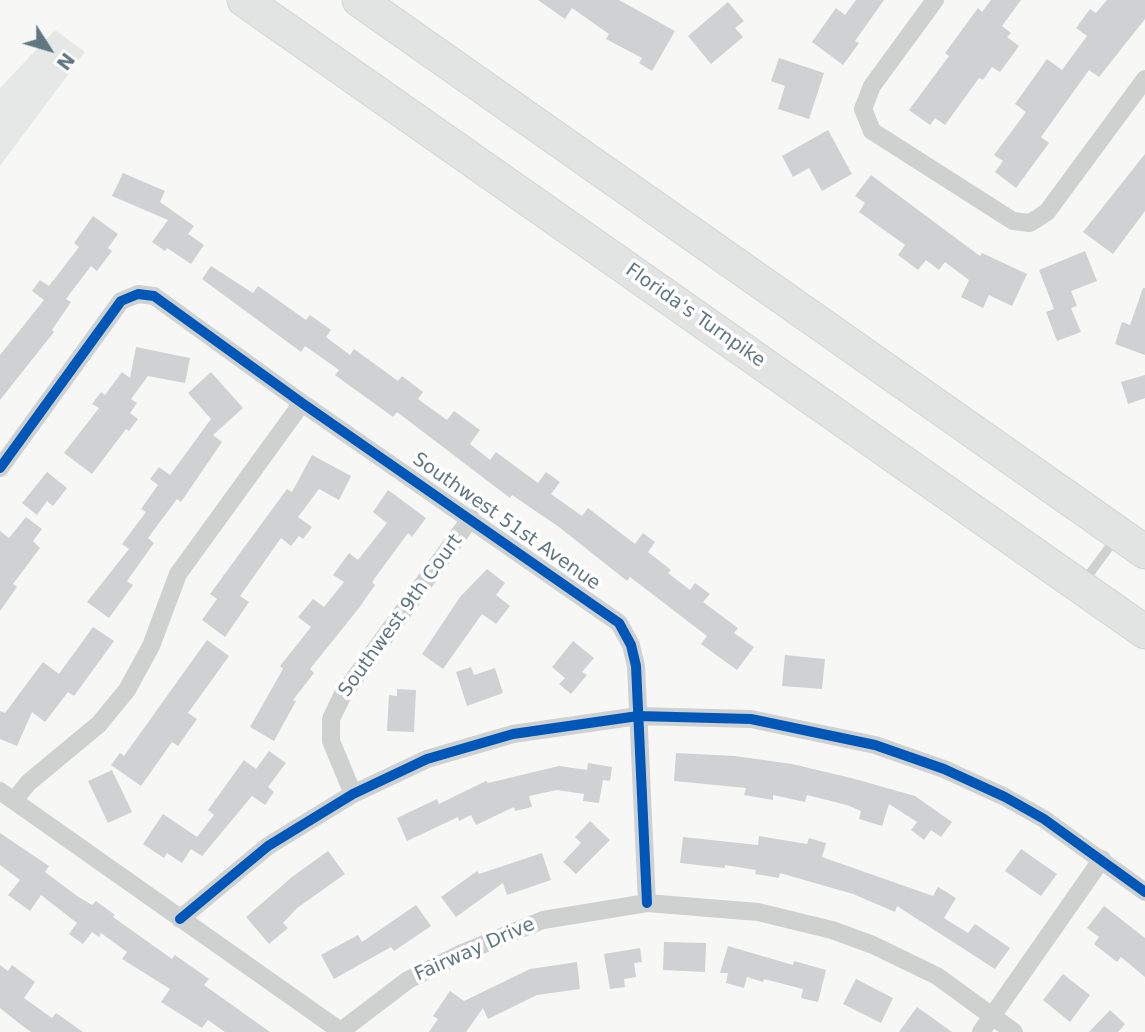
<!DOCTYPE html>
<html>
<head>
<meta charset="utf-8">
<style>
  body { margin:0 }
  #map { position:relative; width:1145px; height:1032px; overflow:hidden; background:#f7f7f6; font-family:"DejaVu Sans",sans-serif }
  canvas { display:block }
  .north { position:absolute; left:14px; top:14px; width:70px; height:70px; -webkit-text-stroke:5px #fff; paint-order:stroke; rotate:127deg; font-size:19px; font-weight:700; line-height:28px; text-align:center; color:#617782 }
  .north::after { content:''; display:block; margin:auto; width:24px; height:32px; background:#617782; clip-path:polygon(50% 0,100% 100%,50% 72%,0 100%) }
</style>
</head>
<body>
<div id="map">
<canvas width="1145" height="1032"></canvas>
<div class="north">N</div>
</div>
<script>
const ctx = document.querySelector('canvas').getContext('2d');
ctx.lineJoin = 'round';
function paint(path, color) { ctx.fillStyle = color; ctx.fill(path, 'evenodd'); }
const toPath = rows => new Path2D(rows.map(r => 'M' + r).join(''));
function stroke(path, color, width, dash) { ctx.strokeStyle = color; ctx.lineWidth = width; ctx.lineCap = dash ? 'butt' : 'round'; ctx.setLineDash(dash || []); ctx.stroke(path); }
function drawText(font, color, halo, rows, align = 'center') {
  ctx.font = font + ' "DejaVu Sans",sans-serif'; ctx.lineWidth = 7; ctx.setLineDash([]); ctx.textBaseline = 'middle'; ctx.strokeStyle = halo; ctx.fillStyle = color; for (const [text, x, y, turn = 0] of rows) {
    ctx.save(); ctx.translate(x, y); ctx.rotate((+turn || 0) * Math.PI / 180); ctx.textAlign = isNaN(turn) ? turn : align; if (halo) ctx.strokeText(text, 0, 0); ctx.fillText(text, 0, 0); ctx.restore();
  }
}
paint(toPath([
  [55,30,85,52,0,166,0,88]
]), '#e6e8e7');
paint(toPath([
  [538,0,619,0,675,31,652,71,639,63,642,58,606,39,609,34,572,8,565,19],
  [856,0,884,0,855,41,859,43,843,65,812,42,836,8,845,15],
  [991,0,1021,0,1002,26,1011,33,1007,37,1019,46,1000,72,992,67,983,80,979,78,945,125,935,118,930,125,909,110,949,56,945,53,978,8,982,12],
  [1107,0,1145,0,1145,19,1099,77,1089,70,1041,137,1049,143,1016,188,995,172,1003,161,994,155,1026,112,1015,104,1047,59,1062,70,1087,36,1076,28,1090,9,1096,13],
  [728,2,744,21,735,28,743,37,711,64,688,36],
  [779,58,824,73,809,119,778,109,785,86,771,81],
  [828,130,852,174,822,191,809,168,793,177,782,156],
  [1145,154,1145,211,1113,254,1083,232],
  [123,173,165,191,160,202,194,226,188,234,204,245,191,264,167,248,165,251,152,242,168,220,112,196],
  [871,175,980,256,982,253,1027,274,1012,306,989,295,983,308,961,297,969,280,945,262,939,270,926,260,918,270,898,255,905,245,859,212,865,203,855,196],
  [93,216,118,234,108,248,112,251,97,271,91,266,66,299,71,302,52,330,54,332,0,400,0,355,44,300,32,291,40,280,49,286,79,247,74,243],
  [1085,251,1097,281,1071,291,1077,306,1071,308,1081,332,1057,341,1046,312,1054,309,1039,270],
  [211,266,253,293,258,286,306,320,310,315,331,330,326,337,350,355,354,349,398,381,402,376,423,392,418,399,447,420,454,411,480,430,470,444,490,460,496,452,538,483,546,472,560,482,551,494,582,516,588,508,635,544,643,533,655,542,648,552,671,570,668,573,690,590,695,583,710,594,703,602,738,628,734,633,754,647,737,670,701,644,707,636,630,577,627,581,559,527,512,495,510,498,397,412,393,417,335,375,339,370,305,346,301,352,202,279],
  [1143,288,1145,288,1145,355,1115,344,1122,322,1130,325],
  [136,347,190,358,185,383,148,376,131,399,137,403,130,413,138,419,129,431,126,429,92,474,64,453,99,408,92,404,101,392,105,395,122,372,130,378],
  [211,372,243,408,213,435,222,442,181,502,177,499,148,538,154,543,127,581,133,585,109,618,87,602,129,549,122,544,146,512,141,509,158,485,150,479,159,467,170,475,211,419,188,393],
  [1145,375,1145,398,1128,404,1121,382],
  [312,455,351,476,339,500,319,489,298,517,312,527,303,539,299,536,291,546,281,538,240,596,249,602,225,637,202,620,217,599,210,594,287,489,292,492],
  [47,472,67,488,53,506,47,501,37,515,22,503],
  [388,490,426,518,412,537,408,533,372,582,375,585,359,608,310,669,314,673,293,700,296,701,274,741,250,727,283,669,280,666,311,627,298,617,313,599,324,607,344,582,333,575,349,553,358,560,387,523,373,512],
  [26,517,42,529,33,541,40,548,13,584,17,587,0,611,0,531,9,538],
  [487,569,505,583,496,595,510,606,496,624,482,614,443,669,422,654,460,597],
  [93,627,114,641,74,696,68,692,45,722,32,712,17,746,0,739,0,711,5,713,43,662,59,674],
  [207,640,229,656,188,713,197,719,178,746,172,742,141,786,111,765,120,753,124,756],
  [573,641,594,658,582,672,587,675,571,694,559,684,565,678,552,667],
  [785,655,825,659,822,689,782,686],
  [471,667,474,675,495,668,503,693,467,706,456,672],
  [397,689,416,690,414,732,387,731,389,695,397,696],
  [269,751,286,763,268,787,274,792,265,805,252,796,202,856,191,849,182,863,167,853,164,858,143,844,163,814,197,837,214,815,208,810,244,760,256,769],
  [676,753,735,756,792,764,855,779,915,796,952,822,941,837,931,830,924,840,911,830,917,822,889,804,882,826,859,819,861,811,847,805,807,795,805,802,773,795,773,800,744,795,746,788,674,781],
  [588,763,612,767,610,781,603,780,599,803,583,801,584,794,557,790,529,796,532,807,515,811,514,807,476,825,471,815,459,821,458,817,407,841,397,818,437,799,439,804,486,781,488,783,559,766,587,770],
  [112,770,132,812,108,823,88,781],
  [590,821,610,840,576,874,563,862,581,843,575,837],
  [0,833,49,866,45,872,77,896,92,905,96,901,115,915,113,917,172,959,175,955,209,979,204,985,270,1032,225,1032,208,1020,202,1028,161,1002,170,989,122,959,127,952,101,933,99,937,92,932,83,944,69,934,77,923,41,895,30,911,8,895,20,880,0,865],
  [759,836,807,844,809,838,826,843,822,857,933,896,938,887,956,898,944,918,968,933,975,924,1010,948,995,969,897,906,895,912,853,894,780,873,779,878,755,874,756,870,725,865,725,868,680,863,683,837,758,845],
  [1021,849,1057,874,1041,896,1005,871],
  [328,851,345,874,297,908,283,923,288,928,269,944,246,917,292,877],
  [542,853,551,880,507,895,503,883,456,917,441,897,477,871,479,874],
  [416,905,431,926,394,951,391,947,334,979,321,955,358,935,362,942],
  [1104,906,1145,938,1145,977,1121,957,1117,962,1094,944,1099,937,1087,928],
  [664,942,706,943,705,972,663,970],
  [728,946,793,965,794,961,826,970,818,1002,801,998,803,989,764,979,763,982,747,977,744,988,726,983,728,973,720,973],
  [640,948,642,962,634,963,636,977,624,979,625,987,610,989,604,954],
  [577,962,580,989,537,995,488,1019,483,1008,466,1032,429,1032,438,1019,433,1016,450,991,464,1001,530,969],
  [0,965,8,971,12,965,35,982,24,998,52,1018,56,1013,83,1032,31,1032,20,1024,0,1008],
  [1063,974,1090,995,1070,1022,1043,1000],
  [856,979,893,998,881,1023,843,1004],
  [917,1007,952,1032,899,1032],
  [1110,1010,1125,1024,1118,1032,1089,1032]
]), '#cfd1d2');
const motorway = toPath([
  [244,0,1145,632],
  [359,0,1145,552]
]);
stroke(motorway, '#d2d4d5', 35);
stroke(toPath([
  [1085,580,1116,538]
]), '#cfd1d1', 9);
stroke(toPath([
  [935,0,872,86,863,109,872,131,1013,221,1030,223,1047,212,1145,79],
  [0,468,121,301,138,294,154,296,302,403,619,623,631,645,636,666,647,903],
  [0,791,342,1032],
  [353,794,331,741,331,719,343,694,471,518],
  [14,801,28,783,99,724,127,690,151,646,178,574,302,403],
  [180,919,268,846,353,794,427,759,513,734,638,716,751,719,875,745,944,769,1005,797,1044,819,1145,892],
  [341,1031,408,980,462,953,543,920,647,903,758,912,832,930,873,945,937,976,1014,1032],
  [981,1032,1102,859]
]), '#cfd1d1', 18);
stroke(motorway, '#e2e3e3', 33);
stroke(toPath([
  [0,468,121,301,138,294,154,296,302,403,619,623,631,645,636,666,647,903],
  [180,919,268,846,353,794,427,759,513,734,638,716,751,719,875,745,944,769,1005,797,1044,819,1145,892]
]), '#0057b8', 10);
drawText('19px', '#617782', '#fff', [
  ["Florida's Turnpike",695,316,35],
  ["Southwest 51st Avenue",506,522,35],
  ["Southwest 9th Court",401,616,-54],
  ["Fairway Drive",475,950,-24]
]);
</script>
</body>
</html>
